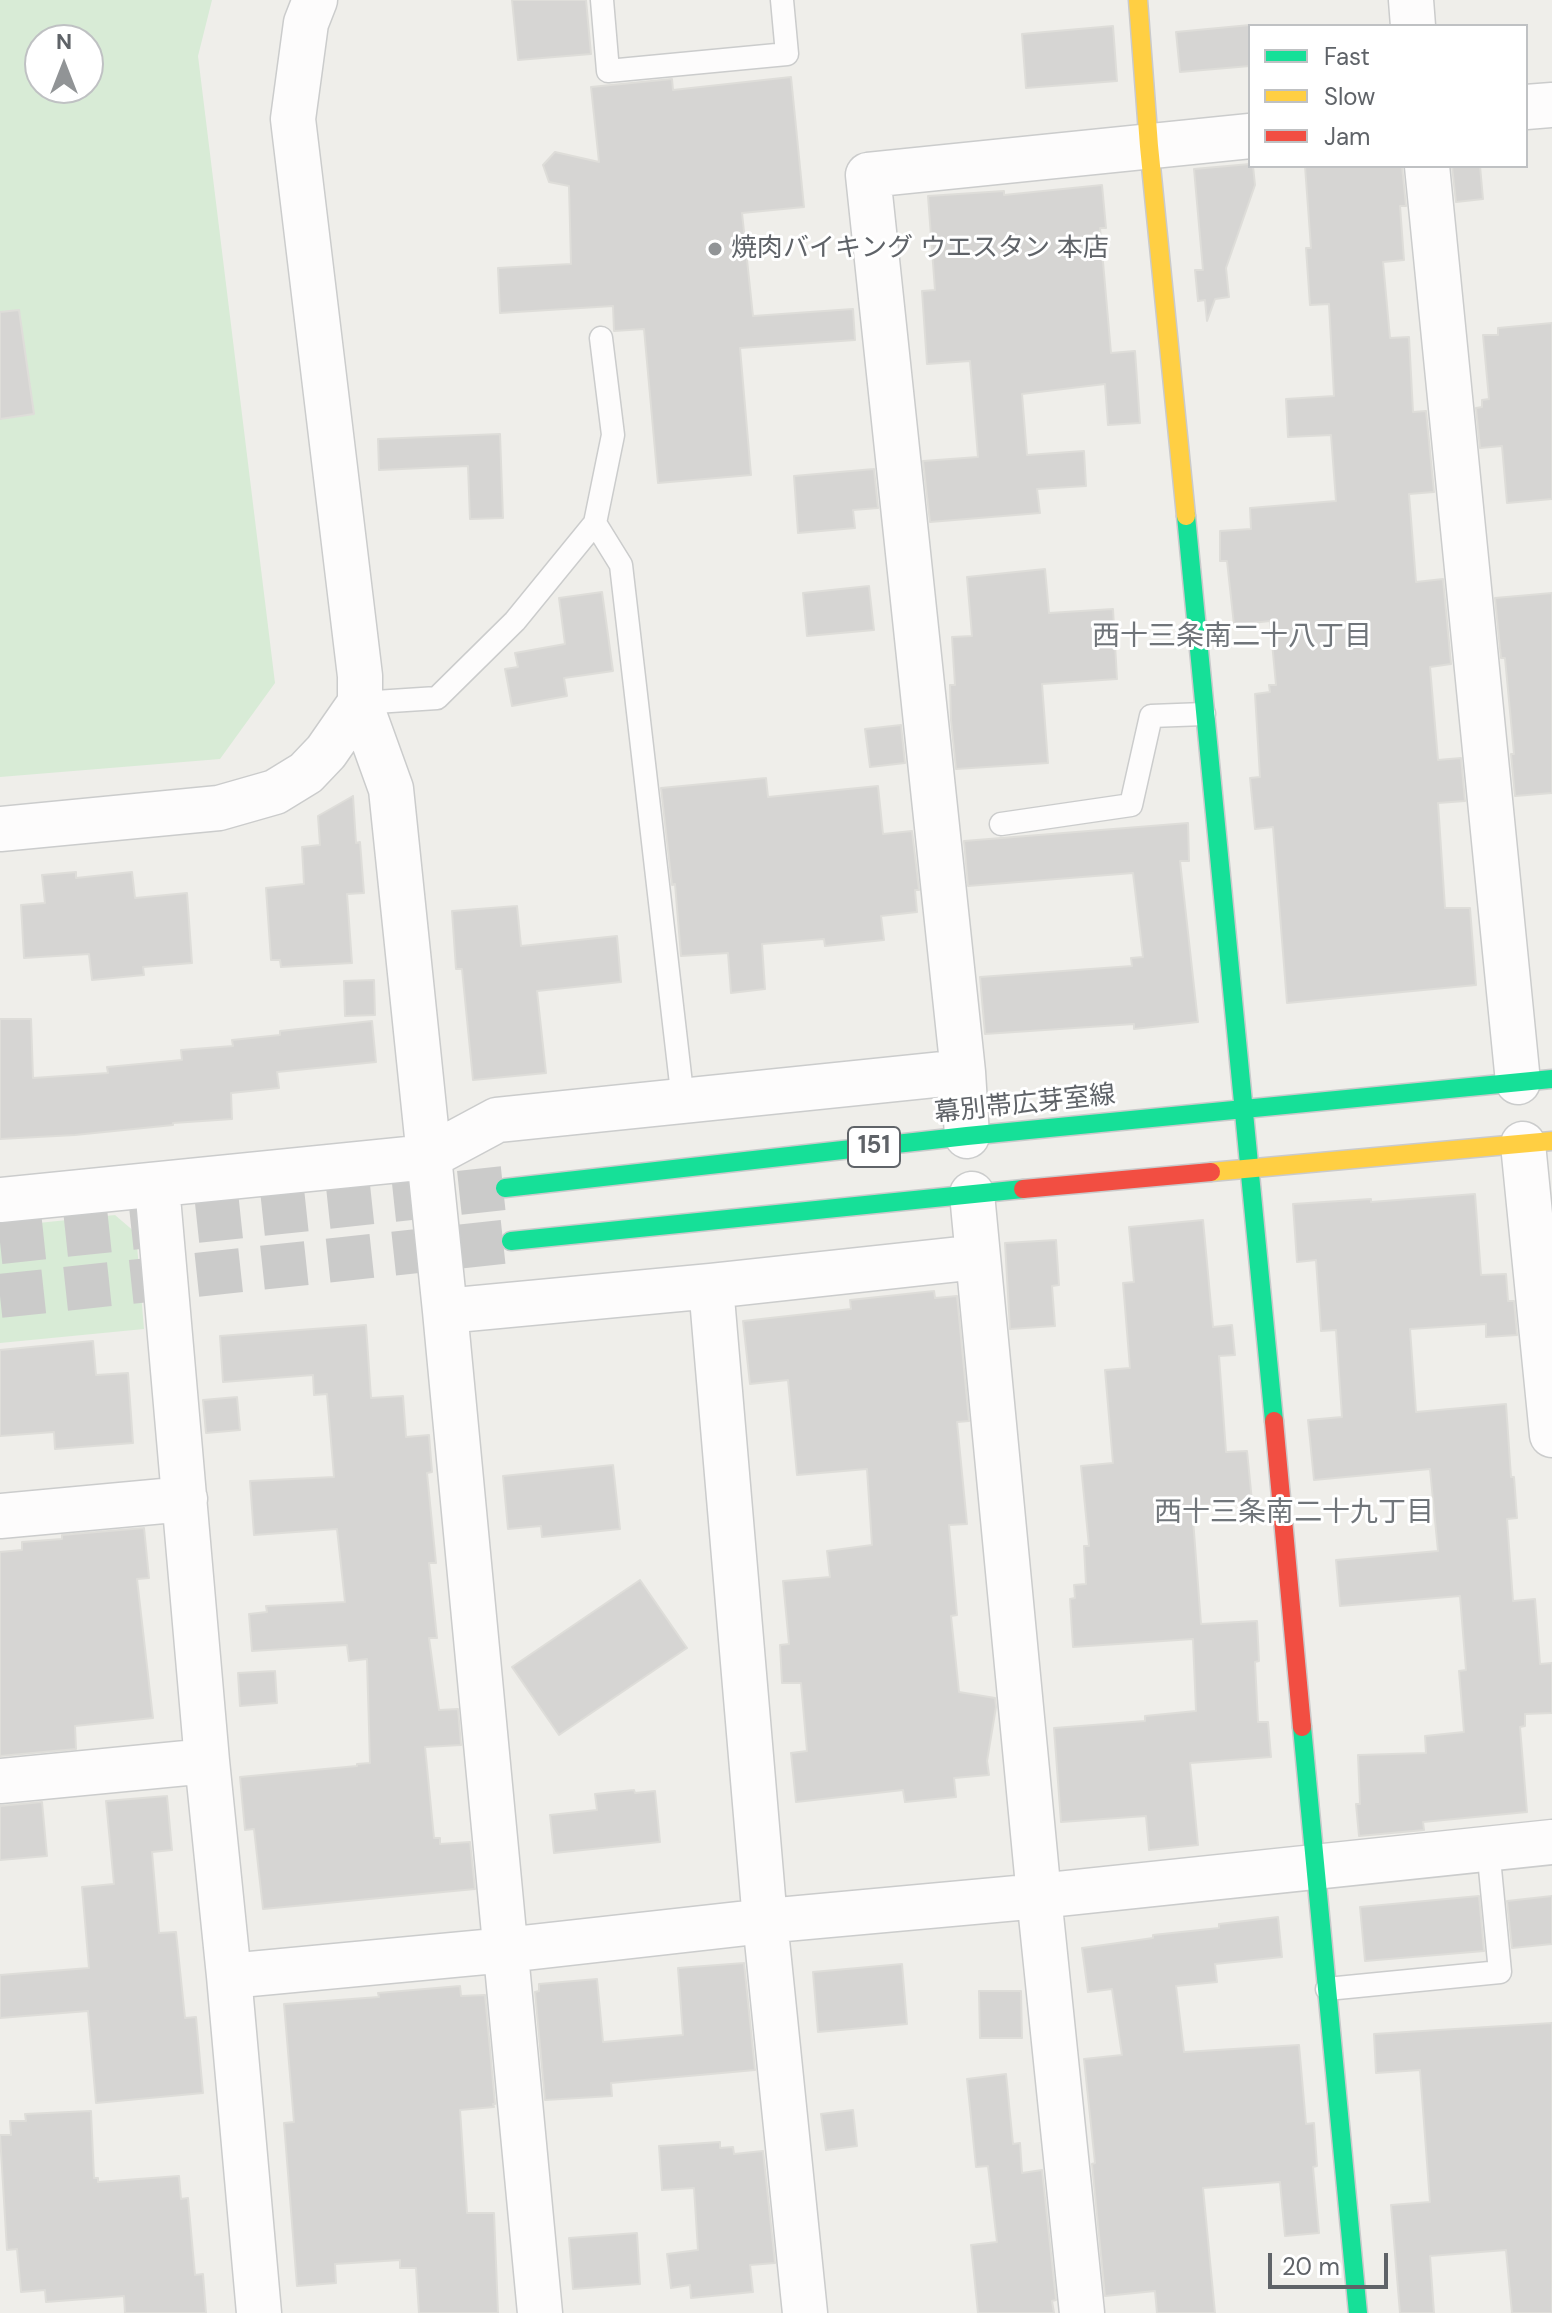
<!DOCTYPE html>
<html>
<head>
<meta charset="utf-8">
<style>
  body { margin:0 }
  #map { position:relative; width:1552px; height:2313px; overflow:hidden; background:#efeeea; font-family:"DM Sans",sans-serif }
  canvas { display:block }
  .legend { position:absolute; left:1248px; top:24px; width:280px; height:144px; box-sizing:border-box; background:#fff; border:2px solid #bfc1c3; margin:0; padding:10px 14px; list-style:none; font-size:24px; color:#5f6368 }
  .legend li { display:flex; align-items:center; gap:16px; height:40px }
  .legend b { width:40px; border:2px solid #bfc1c3 }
  .north { position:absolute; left:24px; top:24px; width:80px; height:80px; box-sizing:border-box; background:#fff; border:2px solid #bfc1c3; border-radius:50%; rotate:0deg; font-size:22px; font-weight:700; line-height:32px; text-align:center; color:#5f6368 }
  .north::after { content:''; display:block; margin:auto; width:28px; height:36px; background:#919496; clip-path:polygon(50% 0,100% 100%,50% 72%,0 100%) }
  .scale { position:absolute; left:1268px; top:2253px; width:120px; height:36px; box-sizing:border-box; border:4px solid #5f6368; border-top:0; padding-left:10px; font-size:24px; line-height:28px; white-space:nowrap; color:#5f6368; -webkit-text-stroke:6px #fff; paint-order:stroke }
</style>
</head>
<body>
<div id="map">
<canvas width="1552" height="2313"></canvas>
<ul class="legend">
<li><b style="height:10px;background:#16e098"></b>Fast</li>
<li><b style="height:10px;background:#ffcf43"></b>Slow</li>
<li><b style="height:10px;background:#f24e42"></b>Jam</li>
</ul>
<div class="north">N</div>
<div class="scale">20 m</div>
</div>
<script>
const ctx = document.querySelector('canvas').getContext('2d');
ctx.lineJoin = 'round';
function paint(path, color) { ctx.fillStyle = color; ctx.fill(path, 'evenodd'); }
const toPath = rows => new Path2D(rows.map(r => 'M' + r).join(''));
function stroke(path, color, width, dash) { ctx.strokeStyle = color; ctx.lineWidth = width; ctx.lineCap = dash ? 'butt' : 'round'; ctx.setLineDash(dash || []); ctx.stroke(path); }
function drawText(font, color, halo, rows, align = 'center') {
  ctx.font = font + ' "DM Sans","Noto Sans JP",sans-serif'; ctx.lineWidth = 6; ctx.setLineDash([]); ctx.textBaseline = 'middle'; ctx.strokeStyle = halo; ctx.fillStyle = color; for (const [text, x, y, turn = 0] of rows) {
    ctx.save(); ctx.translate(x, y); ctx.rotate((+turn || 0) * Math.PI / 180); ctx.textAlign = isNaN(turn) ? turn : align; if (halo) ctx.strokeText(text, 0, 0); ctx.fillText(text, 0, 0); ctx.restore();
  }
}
paint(toPath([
  [0,0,212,0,198,56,275,683,220,759,0,777],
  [40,40,88,40,88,88,40,88],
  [115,1215,136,1233,144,1329,0,1343,0,1227]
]), '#d8ebd6');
const building = toPath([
  [512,0,586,0,591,54,518,60,512,0],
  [1250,25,1250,66,1180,72,1176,32,1250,25],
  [1113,26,1117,81,1026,88,1022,34,1113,26],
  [791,77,804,207,742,213,753,316,853,309,855,340,740,348,751,475,658,483,644,329,614,331,613,306,500,313,498,268,571,264,569,186,549,182,543,165,555,152,599,162,591,87,672,79,673,90,791,77],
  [1250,164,1250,166,1253,166,1255,185,1226,268,1229,297,1215,299,1207,321,1205,300,1198,301,1195,270,1203,270,1194,169,1250,164],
  [1305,166,1402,166,1406,206,1400,206,1404,260,1383,262,1390,338,1409,337,1413,412,1426,411,1434,492,1409,494,1416,582,1443,579,1451,664,1430,667,1438,760,1461,758,1465,801,1438,803,1445,908,1470,908,1476,985,1287,1003,1273,827,1255,829,1250,778,1260,777,1255,694,1270,692,1269,685,1276,685,1270,621,1234,625,1227,561,1220,561,1220,531,1251,529,1250,508,1336,501,1331,435,1288,437,1286,399,1334,396,1329,304,1310,305,1306,248,1311,248,1305,166],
  [1452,166,1480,166,1483,199,1456,202,1452,166],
  [1102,185,1106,228,1100,228,1111,353,1135,351,1140,423,1108,425,1105,384,1022,394,1027,455,1084,451,1086,486,1037,489,1040,513,930,522,923,461,978,457,970,361,927,364,922,291,935,290,928,196,1004,191,1004,195,1102,185],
  [19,310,34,414,0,419,0,312,19,310],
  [1552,323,1552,499,1507,503,1502,446,1480,448,1476,408,1482,407,1482,400,1489,399,1483,335,1498,335,1498,328,1552,323],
  [500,434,503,518,470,519,468,466,379,470,378,439,500,434],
  [874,469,878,508,853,510,855,528,798,533,794,476,874,469],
  [1045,569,1049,613,1113,609,1117,679,1042,684,1048,763,956,769,951,720,950,685,955,685,952,637,972,636,967,577,1045,569],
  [869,586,874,630,807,636,803,593,869,586],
  [602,592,613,671,564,678,567,696,512,706,505,669,518,667,515,653,565,644,559,598,602,592],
  [1552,593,1552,793,1515,796,1511,754,1514,754,1505,658,1501,658,1495,598,1552,593],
  [901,725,905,763,870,767,865,729,901,725],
  [766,778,768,797,878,786,883,834,912,831,919,890,915,890,917,912,881,916,884,940,825,946,824,939,762,944,765,989,731,993,728,953,681,956,675,884,672,885,661,788,766,778],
  [353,796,356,843,360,842,364,893,347,894,352,963,281,967,280,960,271,960,266,888,304,884,302,847,320,845,318,816,353,796],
  [1188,823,1189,861,1180,861,1198,1022,1134,1029,1134,1024,985,1034,980,977,1132,966,1131,958,1143,957,1133,873,968,886,964,841,1188,823],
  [76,872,76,878,132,872,135,898,187,893,192,963,143,967,144,975,92,980,89,954,24,958,21,905,45,903,42,875,76,872],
  [517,906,521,946,617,936,621,982,537,991,546,1073,473,1080,462,969,456,969,452,911,517,906],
  [374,980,375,1015,345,1016,344,981,374,980],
  [0,1019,31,1019,33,1078,108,1073,107,1067,182,1060,181,1050,233,1046,232,1040,280,1035,280,1031,372,1021,376,1062,277,1072,279,1088,231,1093,232,1119,173,1123,173,1125,75,1135,0,1139,0,1019],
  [1475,1194,1481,1275,1506,1274,1508,1301,1514,1301,1517,1335,1486,1337,1486,1324,1410,1329,1416,1412,1506,1404,1511,1477,1514,1477,1517,1518,1507,1519,1513,1601,1535,1599,1540,1664,1552,1663,1552,1713,1525,1714,1525,1726,1520,1727,1527,1812,1423,1822,1424,1830,1359,1836,1356,1804,1360,1804,1358,1755,1426,1753,1425,1736,1464,1732,1459,1671,1466,1670,1460,1596,1340,1606,1336,1560,1438,1551,1430,1469,1314,1480,1308,1420,1342,1417,1336,1330,1321,1331,1316,1260,1297,1262,1293,1204,1371,1199,1371,1202,1475,1194],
  [1203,1220,1213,1327,1232,1325,1235,1355,1219,1356,1226,1452,1247,1451,1252,1501,1192,1506,1201,1624,1257,1621,1259,1661,1255,1662,1258,1722,1268,1722,1271,1757,1190,1763,1198,1845,1149,1850,1146,1816,1061,1822,1054,1728,1145,1721,1145,1716,1196,1711,1193,1639,1073,1647,1070,1599,1075,1598,1074,1585,1086,1584,1084,1546,1089,1546,1081,1466,1113,1463,1105,1370,1130,1368,1123,1283,1134,1282,1129,1227,1203,1220],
  [1056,1240,1059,1285,1052,1286,1055,1326,1010,1329,1005,1243,1056,1240],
  [934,1291,935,1298,957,1296,969,1421,957,1422,967,1524,949,1525,957,1615,951,1616,959,1692,995,1698,996,1707,987,1761,989,1775,954,1778,956,1797,905,1802,903,1790,796,1802,791,1753,807,1751,801,1683,782,1683,780,1645,789,1644,783,1581,830,1577,827,1551,872,1545,867,1469,797,1475,788,1380,750,1384,743,1321,851,1309,850,1300,934,1291],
  [366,1325,371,1398,403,1396,406,1437,429,1435,432,1472,427,1473,436,1563,429,1563,437,1638,429,1638,439,1710,458,1709,461,1745,425,1747,434,1838,440,1838,440,1844,470,1842,475,1889,263,1909,254,1829,245,1830,240,1777,357,1766,357,1764,370,1763,367,1659,349,1661,347,1645,252,1651,249,1614,267,1612,266,1606,345,1602,337,1529,254,1535,250,1481,334,1477,327,1394,314,1395,313,1375,223,1382,220,1336,366,1325],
  [93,1341,96,1375,128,1373,133,1443,55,1449,54,1432,0,1436,0,1350,93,1341],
  [237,1397,240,1430,206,1433,203,1400,237,1397],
  [613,1465,620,1529,542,1537,541,1526,508,1529,503,1476,613,1465],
  [144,1528,149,1578,137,1579,153,1718,75,1726,76,1749,0,1756,0,1552,22,1550,22,1542,62,1539,62,1535,144,1528],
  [640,1580,687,1648,559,1735,512,1667,640,1580],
  [275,1671,277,1703,240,1706,238,1673,275,1671],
  [634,1790,635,1793,655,1791,660,1842,554,1853,550,1815,597,1810,595,1794,634,1790],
  [167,1796,172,1850,152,1852,159,1933,176,1932,185,2018,196,2017,203,2093,96,2103,88,2011,0,2018,0,1975,89,1968,82,1887,114,1884,106,1801,167,1796],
  [42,1802,47,1856,0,1860,0,1806,42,1802],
  [1479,1896,1484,1951,1365,1961,1360,1907,1479,1896],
  [1552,1896,1552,1944,1512,1948,1507,1901,1552,1896],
  [1278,1917,1282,1957,1215,1964,1217,1982,1176,1986,1184,2052,1299,2045,1306,2124,1314,2123,1317,2166,1313,2167,1319,2233,1285,2236,1280,2182,1203,2188,1215,2313,1157,2313,1155,2291,1105,2296,1092,2164,1095,2163,1084,2059,1122,2055,1112,1989,1088,1992,1082,1948,1153,1938,1153,1935,1219,1928,1219,1924,1278,1917],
  [744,1963,755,2070,611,2083,612,2096,545,2100,535,1992,539,1991,539,1984,597,1979,603,2042,683,2035,678,1968,744,1963],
  [902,1964,907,2024,818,2032,813,1972,902,1964],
  [460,1986,461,1996,485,1995,495,2104,493,2104,494,2107,460,2110,467,2213,494,2213,498,2313,419,2313,416,2268,400,2268,400,2260,335,2264,336,2283,297,2286,284,2123,294,2122,284,2004,379,1997,378,1993,460,1986],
  [979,1991,1021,1991,1022,2038,980,2038,979,1991],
  [1552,2023,1552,2313,1512,2313,1506,2250,1430,2256,1434,2313,1400,2313,1391,2205,1430,2202,1420,2070,1376,2073,1374,2034,1552,2023],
  [1006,2074,1013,2144,1020,2143,1022,2173,1042,2170,1056,2300,1052,2301,1054,2313,978,2313,971,2245,997,2242,988,2166,976,2167,967,2079,1006,2074],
  [853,2110,857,2146,826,2150,821,2114,853,2110],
  [91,2111,94,2178,98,2178,98,2182,179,2176,181,2199,188,2198,195,2275,203,2274,206,2313,125,2313,124,2296,46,2302,45,2290,21,2292,17,2249,7,2250,0,2135,11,2135,10,2121,26,2121,25,2114,91,2111],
  [720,2142,720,2148,733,2147,734,2154,763,2151,775,2263,750,2265,753,2292,691,2298,690,2285,671,2288,667,2254,698,2250,694,2188,662,2190,659,2146,720,2142],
  [637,2233,640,2284,573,2289,569,2238,637,2233]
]);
paint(building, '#d6d5d3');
stroke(building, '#deddd9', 2);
stroke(toPath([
  [0,1242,505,1188],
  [0,1296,511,1241]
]), '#cbcbca', 44, [44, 22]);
const lane = toPath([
  [602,0,608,71,787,54,782,0],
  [595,523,621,565,683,1101],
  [360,703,437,698,515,621,595,523,613,435,601,338],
  [1001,824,1131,805,1151,716,1204,714],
  [1327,1989,1500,1972,1488,1848]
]);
const street = toPath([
  [1411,0,1413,26],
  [1526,107,1552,105],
  [1427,166,1518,1082],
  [360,703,391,789,445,1311,540,2313],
  [0,829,219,808,275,792,306,773,326,752,360,703,360,676,293,119,306,23,315,0],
  [967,1136,963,1072,868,175,1250,136],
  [1523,1144,1552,1435],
  [157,1186,207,1761,229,1976,259,2313],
  [972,1194,1039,1896,1082,2313],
  [0,1200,428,1157,497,1120,963,1072],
  [711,1286,765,1921,805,2313],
  [445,1311,711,1286,978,1257],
  [0,1516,185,1499],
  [0,1781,207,1761],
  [229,1976,506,1950,765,1921,1039,1896,1552,1842]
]);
const fast = toPath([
  [1186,516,1274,1421],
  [505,1188,967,1136,1552,1079],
  [511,1241,1023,1189],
  [1302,1727,1358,2313]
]);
const slow = toPath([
  [1138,0,1149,146,1186,516],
  [1211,1172,1552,1141]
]);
const jam = toPath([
  [1023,1189,1211,1172],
  [1274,1421,1302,1727]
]);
stroke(lane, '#cbcccc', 25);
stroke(street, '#cbcccc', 47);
stroke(fast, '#cacacb', 21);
stroke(slow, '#cacacb', 21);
stroke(jam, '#cacacb', 21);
stroke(lane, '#fdfcfc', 22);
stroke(street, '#fdfcfc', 44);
stroke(fast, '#16e098', 18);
stroke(slow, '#ffcf43', 18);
stroke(jam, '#f24e42', 18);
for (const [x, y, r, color] of [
  [715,249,8,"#919496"]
]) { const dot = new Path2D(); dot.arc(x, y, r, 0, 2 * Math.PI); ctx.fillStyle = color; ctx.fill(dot); stroke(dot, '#fff', 3); }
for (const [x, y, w] of [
  [874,1147,52]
]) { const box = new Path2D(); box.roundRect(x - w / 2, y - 20, w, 40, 6); ctx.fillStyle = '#fff'; ctx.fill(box); stroke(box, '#5f6368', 2); }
drawText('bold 24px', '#5f6368', null, [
  ["151",874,1147]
]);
drawText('26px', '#5f6368', '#fff', [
  ["焼肉バイキング ウエスタン 本店",731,249]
], 'left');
drawText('26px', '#5f6368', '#fff', [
  ["幕別帯広芽室線",1025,1105,-6]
]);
drawText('28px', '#70757a', '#fff', [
  ["西十三条南二十八丁目",1232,638],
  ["西十三条南二十九丁目",1294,1514]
]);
</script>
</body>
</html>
